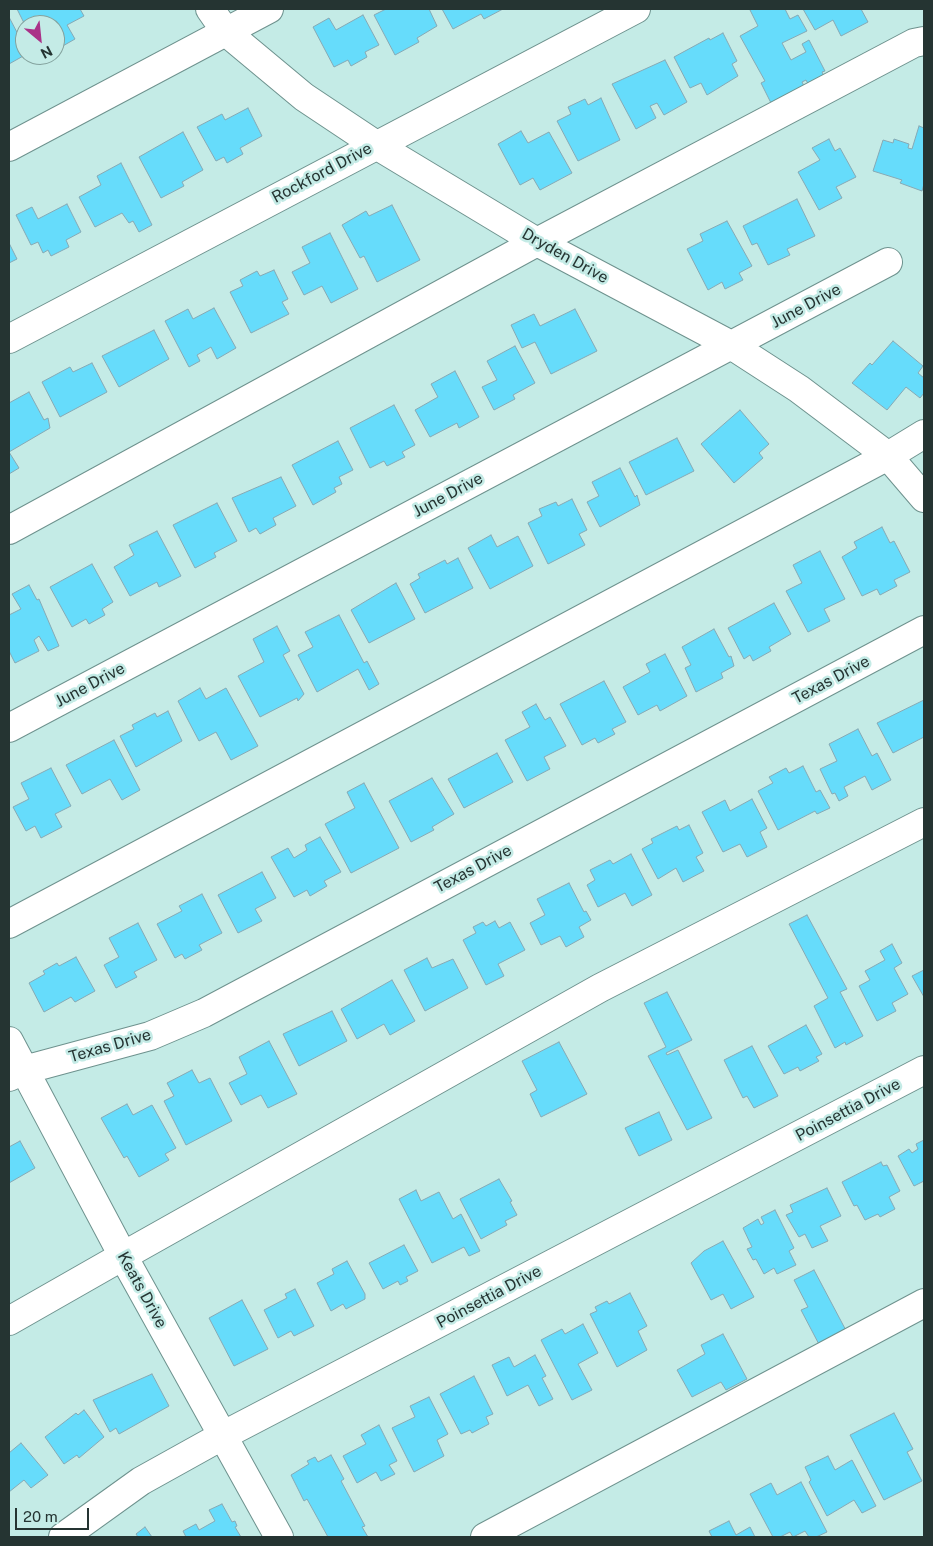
<!DOCTYPE html>
<html>
<head>
<meta charset="utf-8">
<style>
  body { margin:0 }
  #map { position:relative; width:933px; height:1546px; overflow:hidden; background:#c4ebe6; font-family:"Public Sans",sans-serif }
  canvas { display:block }
  .frame { position:absolute; inset:0; border:10px solid #253432; pointer-events:none }
  .north { position:absolute; left:15px; top:15px; width:50px; height:50px; box-sizing:border-box; background:#c4ebe6; border:1px solid #84a29e; border-radius:50%; rotate:152deg; font-size:14px; font-weight:700; line-height:20px; text-align:center; color:#253432 }
  .north::after { content:''; display:block; margin:auto; width:18px; height:22px; background:#aa3288; clip-path:polygon(50% 0,100% 100%,50% 72%,0 100%) }
  .scale { position:absolute; left:15px; top:1508px; width:74px; height:22px; box-sizing:border-box; border:2px solid #253432; border-top:0; padding-left:6px; font-size:15px; line-height:18px; white-space:nowrap; color:#253432; -webkit-text-stroke:4px #c4ebe6; paint-order:stroke }
</style>
</head>
<body>
<div id="map">
<canvas width="933" height="1546"></canvas>
<div class="frame"></div>
<div class="north">N</div>
<div class="scale">20 m</div>
</div>
<script>
const ctx = document.querySelector('canvas').getContext('2d');
ctx.lineJoin = 'round';
function paint(path, color) { ctx.fillStyle = color; ctx.fill(path, 'evenodd'); }
const toPath = rows => new Path2D(rows.map(r => 'M' + r).join(''));
function stroke(path, color, width, dash) { ctx.strokeStyle = color; ctx.lineWidth = width; ctx.lineCap = dash ? 'butt' : 'round'; ctx.setLineDash(dash || []); ctx.stroke(path); }
function drawText(font, color, halo, rows, align = 'center') {
  ctx.font = font + ' "Public Sans",sans-serif'; ctx.lineWidth = 5; ctx.setLineDash([]); ctx.textBaseline = 'middle'; ctx.strokeStyle = halo; ctx.fillStyle = color; for (const [text, x, y, turn = 0] of rows) {
    ctx.save(); ctx.translate(x, y); ctx.rotate((+turn || 0) * Math.PI / 180); ctx.textAlign = isNaN(turn) ? turn : align; if (halo) ctx.strokeText(text, 0, 0); ctx.fillText(text, 0, 0); ctx.restore();
  }
}
const building = toPath([
  [17,9,80,9,84,16,67,25,75,39,61,47,55,36,55,25,25,25,17,9],
  [386,9,429,9,437,26,417,38,419,42,395,55,374,15,386,9],
  [442,9,503,9,484,19,481,14,453,29,442,9],
  [753,9,785,9,790,19,798,15,807,31,782,43,791,60,806,52,802,44,809,40,825,71,822,72,828,85,813,93,806,80,802,82,804,86,771,103,761,83,765,81,740,36,758,26,750,10,753,9],
  [803,9,861,9,868,22,841,36,833,20,815,30,803,9],
  [363,15,379,45,365,52,367,57,351,66,348,60,334,67,313,27,329,18,336,30,363,15],
  [9,17,22,42,25,41,25,55,9,64,9,17],
  [723,33,737,61,732,64,738,76,707,95,701,83,690,88,674,57,709,38,710,40,723,33],
  [665,60,687,102,664,115,657,103,650,106,656,118,636,129,612,84,665,60],
  [601,98,620,140,578,161,557,121,571,114,568,107,585,99,588,105,601,98],
  [248,108,262,136,240,148,243,154,227,163,224,157,216,161,197,127,222,114,225,120,248,108],
  [919,126,924,128,924,184,922,191,900,183,902,180,873,171,883,140,893,143,894,139,909,144,908,148,912,149,919,126],
  [521,131,528,143,549,132,572,173,540,190,533,178,520,185,498,144,521,131],
  [183,132,203,170,182,182,184,186,161,198,139,157,183,132],
  [829,139,835,151,840,148,856,177,836,187,842,198,819,210,798,172,820,160,812,148,829,139],
  [121,163,152,225,139,232,133,221,129,223,122,213,95,227,79,197,101,185,97,176,121,163],
  [797,199,815,236,787,249,790,255,768,265,757,243,752,245,743,226,797,199],
  [67,204,81,232,66,240,69,247,51,256,48,250,43,253,38,242,31,245,16,215,32,207,38,219,67,204],
  [392,205,420,260,377,282,364,256,360,258,342,225,366,211,369,216,392,205],
  [727,221,752,266,739,273,743,280,725,289,722,282,708,290,687,249,703,241,700,234,727,221],
  [330,233,358,289,331,303,322,286,304,295,292,272,310,263,302,247,330,233],
  [9,243,17,259,9,263,9,243],
  [274,270,288,299,282,302,289,314,251,333,230,292,243,286,240,280,257,271,260,276,274,270],
  [214,308,236,348,217,359,211,347,197,355,200,361,189,367,165,321,188,309,193,319,214,308],
  [575,309,597,351,551,374,535,342,522,348,511,325,534,314,540,326,575,309],
  [154,330,169,359,119,387,102,356,154,330],
  [893,341,923,366,918,373,924,378,924,393,920,398,906,387,887,410,852,383,870,363,872,365,893,341],
  [515,346,535,383,513,395,515,399,494,410,482,387,497,380,487,361,515,346],
  [92,363,107,392,60,417,42,382,70,367,73,372,92,363],
  [455,371,479,417,459,428,457,423,430,437,415,410,438,397,431,384,455,371],
  [29,392,44,420,48,418,50,428,9,452,19,468,9,474,9,403,29,392],
  [394,405,415,445,402,452,405,457,387,466,384,461,370,468,350,428,394,405],
  [740,410,769,444,759,453,763,458,734,483,701,444,740,410],
  [677,438,694,471,646,495,629,462,677,438],
  [338,441,353,470,339,477,342,484,334,488,336,492,313,505,292,465,338,441],
  [620,468,635,497,637,495,640,505,600,527,587,502,599,496,592,482,620,468],
  [281,477,296,506,273,518,276,525,260,534,256,528,249,532,232,498,281,477],
  [572,499,587,530,579,534,585,545,548,564,528,523,542,516,539,509,556,502,558,506,572,499],
  [217,503,237,541,214,553,216,557,195,568,173,525,217,503],
  [882,527,890,543,894,541,910,572,894,580,897,586,880,595,877,589,862,596,842,557,857,548,854,542,882,527],
  [157,531,181,576,159,587,157,582,130,596,114,567,134,555,129,545,157,531],
  [491,535,497,547,518,536,533,566,490,589,468,548,491,535],
  [820,551,845,599,824,609,830,621,808,632,786,591,802,583,793,565,820,551],
  [458,558,473,588,425,613,410,584,420,578,418,574,445,560,447,564,458,558],
  [92,564,113,602,102,609,105,615,89,624,86,619,72,627,50,587,92,564],
  [396,583,415,619,369,643,351,610,396,583],
  [29,585,37,600,39,599,59,646,48,651,39,636,34,640,39,651,15,663,9,651,9,615,21,609,12,594,29,585],
  [774,603,791,634,769,647,771,651,753,661,750,655,744,659,728,628,774,603],
  [339,615,364,663,367,661,379,684,369,690,358,669,317,692,298,655,313,647,305,632,339,615],
  [277,626,290,651,283,655,304,694,298,701,297,698,260,717,238,676,264,662,253,639,277,626],
  [714,629,729,657,731,656,734,666,721,673,723,678,696,692,685,668,691,665,682,647,714,629],
  [665,654,687,696,660,711,657,705,638,715,623,687,650,672,646,664,665,654],
  [604,681,626,722,612,729,615,734,598,743,595,738,582,745,560,704,604,681],
  [200,688,206,699,226,688,258,746,231,760,216,732,199,741,178,701,200,688],
  [924,700,924,737,893,753,877,723,924,700],
  [536,704,545,720,550,717,566,746,544,757,550,769,527,781,505,740,530,727,522,712,536,704],
  [168,711,182,741,136,767,120,736,134,729,132,725,155,713,157,717,168,711],
  [858,729,872,756,877,753,891,780,872,790,865,776,844,787,848,796,839,801,835,793,832,794,820,769,837,761,829,744,858,729],
  [114,740,140,790,122,800,110,779,82,794,66,765,114,740],
  [497,753,513,782,464,808,448,779,497,753],
  [803,766,816,792,820,790,830,808,817,814,815,811,778,830,758,791,773,783,769,777,786,768,789,773,803,766],
  [51,768,71,806,55,814,62,827,41,838,35,826,26,831,13,807,29,799,21,783,51,768],
  [432,778,454,814,432,827,434,830,411,842,389,801,432,778],
  [364,783,399,848,351,873,325,824,355,808,347,792,364,783],
  [752,799,767,828,760,832,767,847,747,857,740,844,723,852,702,812,725,800,730,811,752,799],
  [689,825,703,853,696,857,704,871,683,882,676,868,658,879,642,849,653,843,651,839,677,826,679,830,689,825],
  [320,837,341,872,324,881,327,886,310,896,307,890,294,897,271,857,288,848,294,858,307,850,305,845,320,837],
  [631,854,652,895,632,906,625,893,598,907,587,885,595,880,590,870,610,860,613,864,631,854],
  [262,872,276,898,255,909,262,921,238,933,218,895,262,872],
  [569,883,584,912,586,911,591,920,579,927,584,937,566,947,560,936,541,945,530,923,545,915,537,899,569,883],
  [202,894,222,933,199,945,202,950,185,959,182,954,175,958,157,924,182,911,179,906,202,894],
  [807,915,847,989,840,992,863,1036,846,1045,845,1042,835,1048,814,1006,828,998,789,924,807,915],
  [495,921,499,928,510,922,525,950,498,964,504,976,486,985,463,940,476,933,473,927,483,922,486,926,495,921],
  [138,923,157,960,134,972,137,977,116,988,104,965,119,957,109,938,138,923],
  [892,944,902,963,894,968,908,994,892,1003,896,1011,877,1021,859,986,870,980,865,971,885,960,880,951,892,944],
  [76,957,95,991,75,1002,71,997,44,1012,29,983,45,974,43,971,57,963,59,966,76,957],
  [427,958,432,968,453,959,468,988,425,1011,404,970,427,958],
  [924,970,924,997,912,976,924,970],
  [392,980,415,1021,390,1035,384,1024,357,1039,341,1009,392,980],
  [667,992,692,1040,666,1053,667,1055,678,1050,712,1118,687,1130,648,1056,666,1047,644,1003,667,992],
  [332,1011,347,1041,299,1066,283,1034,332,1011],
  [806,1025,822,1054,816,1057,819,1061,800,1071,798,1067,784,1074,768,1046,806,1025],
  [269,1041,297,1094,268,1108,261,1095,241,1105,229,1083,247,1074,239,1057,269,1041],
  [559,1042,587,1094,541,1117,530,1094,537,1090,522,1061,559,1042],
  [752,1046,778,1096,754,1108,747,1096,743,1098,724,1060,752,1046],
  [192,1070,199,1083,210,1078,232,1121,186,1145,164,1101,174,1096,167,1083,192,1070],
  [127,1104,133,1115,152,1105,176,1148,165,1154,169,1160,139,1177,127,1156,124,1158,101,1118,127,1104],
  [659,1112,672,1140,639,1156,625,1128,659,1112],
  [924,1140,924,1181,914,1186,898,1156,909,1149,912,1153,918,1149,916,1144,924,1140],
  [20,1141,35,1168,9,1183,9,1147,20,1141],
  [881,1162,883,1166,887,1165,900,1191,889,1197,895,1209,880,1217,878,1214,865,1220,857,1205,854,1206,842,1182,881,1162],
  [499,1179,512,1201,510,1202,517,1215,505,1221,507,1225,481,1239,460,1199,499,1179],
  [827,1188,841,1216,820,1226,828,1241,812,1248,805,1234,799,1237,786,1215,793,1212,790,1205,827,1188],
  [416,1190,421,1201,439,1192,453,1219,461,1214,480,1251,469,1256,464,1247,432,1263,399,1199,416,1190],
  [775,1210,794,1248,789,1251,796,1265,777,1274,774,1268,764,1274,756,1259,753,1260,747,1249,752,1247,743,1228,758,1219,761,1225,764,1223,761,1217,775,1210],
  [723,1241,754,1297,731,1309,723,1294,711,1300,691,1263,704,1251,723,1241],
  [404,1245,418,1271,406,1277,408,1281,400,1285,398,1281,383,1289,369,1263,404,1245],
  [347,1261,365,1294,365,1299,346,1309,343,1304,331,1311,317,1283,334,1274,332,1269,347,1261],
  [814,1270,850,1338,823,1352,801,1310,808,1307,794,1280,814,1270],
  [295,1289,314,1326,294,1336,291,1331,278,1338,264,1310,287,1298,285,1294,295,1289],
  [630,1293,647,1326,638,1331,647,1350,617,1367,590,1314,597,1311,595,1307,607,1301,609,1304,630,1293],
  [242,1300,268,1349,234,1366,209,1318,242,1300],
  [583,1324,598,1353,578,1364,592,1390,572,1400,541,1340,562,1329,565,1334,583,1324],
  [723,1334,747,1379,726,1390,721,1382,692,1397,677,1370,705,1354,701,1345,723,1334],
  [535,1355,546,1376,542,1378,553,1399,539,1406,528,1385,507,1396,492,1365,509,1357,514,1367,535,1355],
  [152,1374,169,1406,119,1434,116,1428,110,1432,93,1400,152,1374],
  [474,1376,493,1414,486,1417,489,1424,472,1433,470,1430,461,1434,440,1394,474,1376],
  [429,1397,448,1434,437,1440,444,1456,414,1472,392,1428,415,1417,410,1406,429,1397],
  [84,1410,104,1437,79,1458,77,1455,64,1464,45,1437,76,1413,78,1415,84,1410],
  [894,1413,913,1449,907,1452,922,1481,884,1500,850,1435,894,1413],
  [379,1425,397,1461,389,1465,395,1474,381,1481,376,1472,357,1483,343,1456,366,1444,361,1435,379,1425],
  [21,1443,48,1475,31,1488,24,1480,9,1492,9,1453,21,1443],
  [331,1455,344,1479,341,1481,365,1526,362,1527,368,1537,328,1537,307,1499,304,1501,291,1475,309,1464,307,1461,315,1457,318,1462,331,1455],
  [828,1456,835,1470,852,1460,876,1506,862,1513,854,1500,827,1516,809,1482,811,1480,805,1467,828,1456],
  [801,1482,827,1532,816,1537,809,1537,805,1531,793,1537,790,1532,780,1537,773,1537,750,1494,771,1483,777,1495,801,1482],
  [222,1504,232,1522,235,1521,237,1526,235,1527,241,1537,186,1537,183,1531,196,1524,199,1530,215,1521,209,1510,222,1504],
  [729,1521,736,1535,750,1527,755,1537,712,1537,709,1531,729,1521],
  [145,1527,152,1537,138,1537,136,1534,145,1527]
]);
paint(building, '#66dcfb');
stroke(building, '#86a9b4', 1);
const minor = toPath([
  [210,9,226,32,304,97,376,145,537,242,731,345,799,389,888,456,924,498],
  [9,147,269,9],
  [9,339,636,9],
  [9,530,537,242,914,43,924,41],
  [9,728,888,262],
  [9,924,888,456,924,434],
  [9,1041,123,1256,279,1537],
  [9,1077,24,1070,150,1036,204,1013,924,630],
  [9,1321,123,1256,600,988,924,822],
  [63,1537,141,1481,222,1436,924,1070],
  [485,1537,924,1303]
]);
stroke(minor, '#6e928e', 30);
stroke(minor, '#fff', 28);
drawText('16px', '#253432', '#c4ebe6', [
  ["Rockford Drive",322,173,-28],
  ["Dryden Drive",565,256,29],
  ["June Drive",806,306,-28],
  ["June Drive",448,495,-28],
  ["Texas Drive",831,680,-28],
  ["June Drive",90,685,-28],
  ["Texas Drive",473,869,-28],
  ["Texas Drive",110,1046,-16],
  ["Poinsettia Drive",848,1110,-28],
  ["Keats Drive",142,1290,61],
  ["Poinsettia Drive",489,1297,-28]
]);
</script>
</body>
</html>
